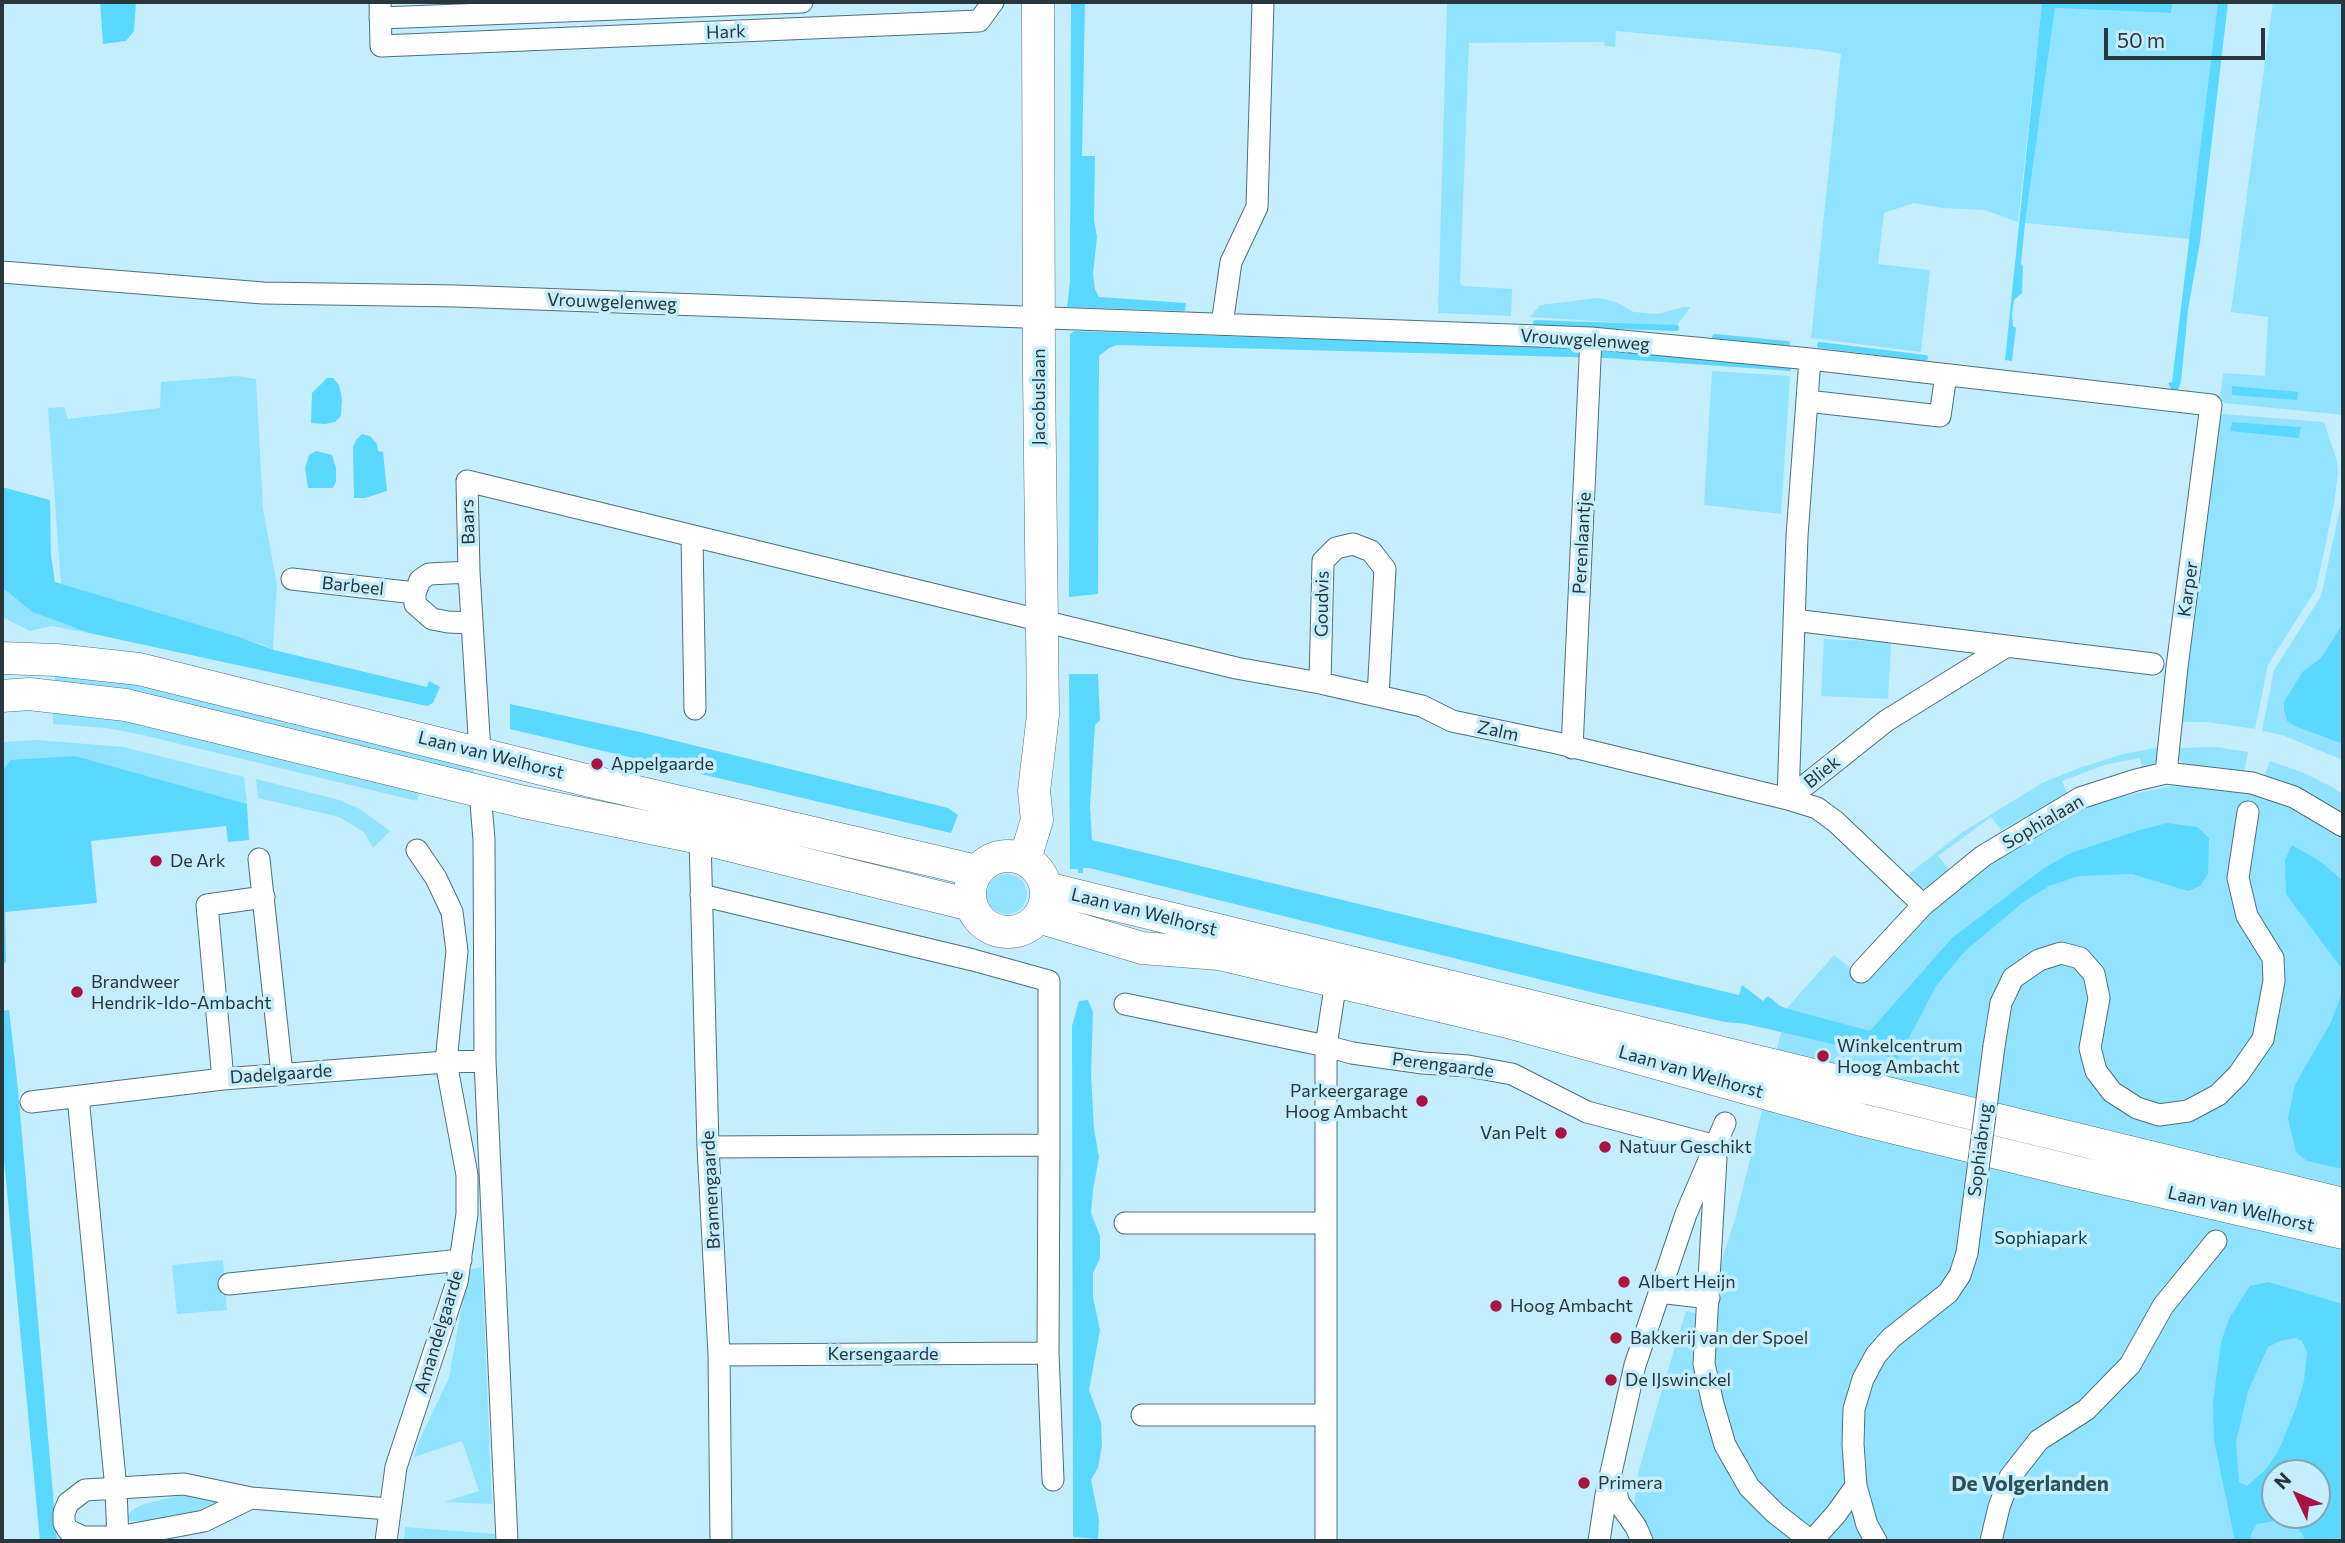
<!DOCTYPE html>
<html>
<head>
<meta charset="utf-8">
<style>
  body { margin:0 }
  #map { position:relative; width:2345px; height:1543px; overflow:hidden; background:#c4eefd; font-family:Commissioner,sans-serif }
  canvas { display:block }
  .frame { position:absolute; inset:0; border:4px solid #27373d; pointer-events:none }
  .north { position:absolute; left:2261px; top:1459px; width:70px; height:70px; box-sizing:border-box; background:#c4eefd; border:2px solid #85a5b0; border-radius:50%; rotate:314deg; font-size:19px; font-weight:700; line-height:28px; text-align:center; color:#27373d }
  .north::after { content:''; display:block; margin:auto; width:24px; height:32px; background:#a91342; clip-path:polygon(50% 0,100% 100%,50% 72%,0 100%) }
  .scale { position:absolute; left:2104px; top:28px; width:161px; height:32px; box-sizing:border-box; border:4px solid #27373d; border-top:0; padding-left:9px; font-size:21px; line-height:24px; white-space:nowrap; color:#27373d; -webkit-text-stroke:5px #c4eefd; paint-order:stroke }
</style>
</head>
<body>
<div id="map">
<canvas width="2345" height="1543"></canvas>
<div class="frame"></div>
<div class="north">N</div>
<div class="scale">50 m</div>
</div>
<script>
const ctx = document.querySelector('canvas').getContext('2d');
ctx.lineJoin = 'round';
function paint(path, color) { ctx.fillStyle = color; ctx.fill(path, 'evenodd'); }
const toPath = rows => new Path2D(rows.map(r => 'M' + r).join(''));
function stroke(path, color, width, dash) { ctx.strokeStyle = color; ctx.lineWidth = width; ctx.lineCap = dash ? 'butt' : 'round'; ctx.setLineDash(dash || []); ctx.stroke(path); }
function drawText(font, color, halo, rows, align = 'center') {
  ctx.font = font + ' Commissioner,sans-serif'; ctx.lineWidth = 7; ctx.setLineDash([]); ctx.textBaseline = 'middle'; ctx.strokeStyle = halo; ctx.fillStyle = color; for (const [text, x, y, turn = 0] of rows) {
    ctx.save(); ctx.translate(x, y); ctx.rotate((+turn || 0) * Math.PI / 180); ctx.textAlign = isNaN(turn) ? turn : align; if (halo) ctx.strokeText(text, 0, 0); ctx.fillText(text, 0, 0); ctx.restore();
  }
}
paint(toPath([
  [1447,2,2042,2,2018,222,1984,210,1943,208,1914,203,1884,213,1878,264,1930,270,1921,352,1811,338,1841,54,1820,50,1616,31,1615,47,1605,46,1604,42,1469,43,1460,283,1464,286,1512,289,1511,316,1438,313],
  [2173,2,2218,2,2190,239,2025,223,2055,8,2171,13],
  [2273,2,2343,2,2343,415,2224,403,2220,399,2223,373,2265,376,2268,317,2231,312],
  [1598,298,1616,302,1634,312,1658,314,1683,307,1691,307,1676,326,1530,317,1540,305],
  [1712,371,1790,376,1781,514,1704,505],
  [237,376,256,379,263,509,277,585,273,650,264,645,61,584,48,408,64,407,68,419,160,408,161,382],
  [2224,414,2324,422,2337,461,2338,473,2334,504,2316,589,2268,665,2255,729,2207,722,2179,722,2219,415],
  [2232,422,2300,427,2299,437,2231,431],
  [2343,481,2343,623,2321,658,2302,672,2284,702,2284,710,2287,721,2294,726,2343,744,2343,760,2282,735,2262,731,2274,670,2321,596,2341,504],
  [2,584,3,588,32,612,89,633,51,626,30,631,2,617],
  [1824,639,1891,642,1888,699,1821,696],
  [55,670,156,681,473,760,474,779,55,684],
  [53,701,421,787,417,801,138,734,106,728,53,724],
  [38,740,123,747,244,777,247,804,75,757,2,771,2,742],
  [2159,747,2157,759,2152,769,2143,772,2140,758,2104,765,2062,781,2068,795,2001,830,1991,817,1938,856,1949,869,1926,887,1919,888,1905,877,1961,833,2042,783,2079,768,2123,754],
  [2216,747,2248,752,2244,772,2188,767,2178,759,2178,748],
  [2270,761,2304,773,2332,787,2343,794,2343,812,2264,776],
  [256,779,339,800,360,809,390,831,373,848,364,832,339,817,258,798],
  [2179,784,2244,792,2296,807,2343,836,2343,1541,1630,1541,1638,1474,1655,1413,1686,1311,1704,1315,1736,1216,1787,1008,1834,955,1864,978,1926,912,1972,873,2076,807],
  [2275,1473,2317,1473,2317,1515,2275,1515],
  '987 894a20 20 0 1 1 40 0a20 20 0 1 1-40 0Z',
  [223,1260,227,1310,177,1314,172,1265],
  [482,1267,492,1504,444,1502,479,1491,462,1441,414,1457,419,1441,449,1378,468,1270],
  [190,1493,217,1501,217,1504,213,1508,155,1521,127,1521,125,1517,134,1509,144,1504],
  [405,1527,495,1534,495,1541,404,1541]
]), '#92e3ff');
paint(toPath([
  [100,2,136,2,134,31,126,41,103,44],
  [1071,2,1085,2,1082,156,1095,156,1094,220,1097,237,1093,274,1095,289,1099,297,1186,303,1185,311,1067,307,1070,282],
  [2042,2,2173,2,2171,13,2055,8,2025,223,2021,264,2023,266,2022,293,2014,300,2012,314,2013,326,2016,328,2012,361,2005,360],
  [2218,2,2228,2,2200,242,2188,310,2181,382,2177,392,2173,392,2168,383,2172,382],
  [1075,331,1603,349,1790,365,1791,371,1606,358,1117,345,1109,348,1099,356,1098,594,1069,597,1070,334],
  [327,378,333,378,339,385,342,399,341,416,335,422,325,424,311,423,312,393],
  [2232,386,2298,392,2297,400,2232,395],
  [2232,422,2301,427,2299,438,2230,431],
  [362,434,370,436,377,444,378,451,383,452,387,491,365,498,354,498,353,447,356,440],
  [316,451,332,455,336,468,336,482,333,488,308,488,305,468,309,455],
  [2,487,50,500,51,556,55,582,239,637,274,650,427,687,429,681,440,687,433,703,427,706,89,633,32,612,3,588,2,584],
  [2343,623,2343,744,2294,726,2287,721,2284,710,2284,702,2302,672,2321,658],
  [1069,674,1098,674,1100,720,1095,725,1090,807,1092,840,1739,995,1742,985,1763,1001,1768,996,1780,1006,1788,1009,1870,1031,1952,938,2044,868,2071,853,2140,830,2167,823,2197,827,2209,838,2208,874,2200,886,2188,891,2132,874,2079,876,2049,886,2022,903,1965,951,1936,986,1898,1059,1746,1024,1725,1022,1603,995,1089,868,1083,868,1083,873,1078,873,1078,869,1070,869],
  [510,704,640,732,948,808,958,815,951,833,510,729],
  [75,756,247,804,249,840,228,842,226,826,91,841,97,903,5,912,6,962,2,966,2,771,11,760],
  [2292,845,2321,862,2343,881,2343,975,2342,969,2286,894,2285,860],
  [2343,990,2343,1169,2307,1161,2296,1152,2288,1118,2295,1085,2331,1022],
  [1088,1000,1093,1012,1091,1074,1094,1129,1099,1157,1093,1190,1091,1213,1100,1236,1100,1258,1093,1273,1093,1297,1100,1330,1089,1390,1101,1422,1102,1445,1098,1468,1091,1480,1099,1520,1098,1539,1073,1537,1072,1026,1079,1001],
  [9,1010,18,1089,57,1541,40,1541,2,1138,2,1011],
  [2268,1282,2343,1304,2343,1541,2305,1541,2302,1533,2296,1527,2282,1520,2257,1524,2251,1534,2251,1541,2235,1541,2214,1440,2213,1402,2221,1342,2230,1317,2250,1286],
  [2296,1338,2302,1341,2307,1352,2304,1381,2296,1408,2278,1452,2265,1470,2247,1486,2239,1482,2236,1442,2248,1391,2268,1347,2280,1341],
  [2275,1473,2317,1473,2317,1515,2275,1515]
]), '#5ad8ff');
stroke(toPath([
  [1536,323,1676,328],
  [1715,337,1787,344],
  [1820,345,1925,358]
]), '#5ad8ff', 6);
const street = toPath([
  [380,2,381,46,979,21,993,2],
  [380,18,802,2],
  [2,272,263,293,456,296,1591,338,1810,359,2211,405,2177,667,2166,773],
  [1222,324,1231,262,1257,207,1263,2],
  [1807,401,1940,416,1946,375],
  [692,537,695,709],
  [469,572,429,574,420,580,415,593,415,604,432,619,448,622,472,623],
  [292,579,415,593],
  [1794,620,2153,664],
  [1320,683,1323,561,1336,548,1353,544,1371,551,1385,569,1378,696],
  [1572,748,1591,338],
  [480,752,469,572,467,481,1236,668,1320,683,1422,706,1452,721,1557,743,1788,799,1817,808,1836,822,1923,905],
  [480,791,484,840,485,1061,507,1541],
  [1788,799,1797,536,1810,359],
  [1788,799,1886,721,2007,646],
  [700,838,708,1147,719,1355,721,1541],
  [259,859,282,1074],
  [701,895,973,960,1049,981,1049,1145,708,1147],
  [1861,972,1923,905,1983,856,2080,798,2136,780,2166,773,2252,783,2294,797,2343,826],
  [1125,1004,1326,1046,1352,1053,1423,1063,1468,1066,1512,1074,1587,1112,1716,1146],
  [1994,1046,2001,1003,2013,978,2039,960,2061,953,2080,958,2094,974,2099,998,2090,1048,2096,1071,2112,1092,2137,1108,2159,1115,2188,1111,2218,1095,2238,1075,2263,1039,2274,981,2273,958,2247,916,2238,878,2248,812],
  [223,1079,207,905,264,897],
  [78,1097,116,1489,118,1541],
  [31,1102,223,1079,446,1062,485,1061],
  [1049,1145,1048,1353,1053,1480],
  [1716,1158,1704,1364,1713,1404,1725,1445,1749,1487,1775,1513,1811,1541],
  [1125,1223,1326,1223],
  [229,1284,461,1260],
  [1659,1292,1709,1298],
  [719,1355,1048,1353],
  [1142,1415,1325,1415],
  [1612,1478,1619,1503,1636,1527,1642,1541],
  [184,1484,251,1498,204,1521,118,1537,83,1537,68,1530,64,1523,64,1513,68,1503,85,1490,184,1484],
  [1856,1486,1867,1525,1876,1541],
  [251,1498,389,1509],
  [386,1541,396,1467,457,1282,467,1214,467,1175,446,1062,457,951,452,912,436,878,417,850],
  [1326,1541,1326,1046,1336,981],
  [1599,1541,1606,1495,1635,1365,1686,1214,1725,1123],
  [1812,1541,1836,1514,1856,1486,1853,1444,1854,1409,1863,1379,1876,1355,1891,1338,1948,1293,1960,1275,1967,1253],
  [1991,1541,1999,1507,2010,1477,2039,1440,2086,1410,2130,1365,2163,1306,2216,1241]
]);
const secondary = toPath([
  [2,658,56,660,139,669,590,781,977,871],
  [2,696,29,694,126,705,524,802,700,838,971,905],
  '970 894a38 38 0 1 1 76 0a38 38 0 1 1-76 0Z',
  [1025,859,1037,820,1034,791,1043,715,1039,372,1038,2],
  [1046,888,2343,1204],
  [1038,917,1142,948,1219,954,1512,1023,1862,1120,2080,1173,2343,1233]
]);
stroke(street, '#4a717e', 23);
stroke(secondary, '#4a717e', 33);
stroke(street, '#fff', 21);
stroke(secondary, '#fff', 32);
const streetBridge = toPath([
  [1967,1253,1994,1046]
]);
stroke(streetBridge, '#4a717e', 23, []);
stroke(streetBridge, '#fff', 21);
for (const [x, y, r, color] of [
  [597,764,7,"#a91342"],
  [156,861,7,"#a91342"],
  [77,992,7,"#a91342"],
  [1823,1056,7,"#a91342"],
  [1422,1101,7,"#a91342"],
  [1561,1133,7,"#a91342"],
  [1605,1147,7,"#a91342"],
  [1624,1282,7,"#a91342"],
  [1496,1306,7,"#a91342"],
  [1616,1338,7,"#a91342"],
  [1611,1380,7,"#a91342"],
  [1584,1483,7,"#a91342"]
]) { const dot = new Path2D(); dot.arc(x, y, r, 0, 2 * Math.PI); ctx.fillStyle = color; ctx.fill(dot); stroke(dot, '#c4eefd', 2.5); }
drawText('18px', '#27373d', '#c4eefd', [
  ["Hark",726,32,-2],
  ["Vrouwgelenweg",612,302,2],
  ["Vrouwgelenweg",1585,340,4],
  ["Jacobuslaan",1039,397,-90],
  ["Baars",468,522,-92],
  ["Perenlaantje",1582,543,-87],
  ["Barbeel",353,586,6],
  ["Karper",2188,589,-82],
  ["Goudvis",1322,604,-89],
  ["Zalm",1498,731,12],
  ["Laan van Welhorst",491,755,14],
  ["Bliek",1822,772,-39],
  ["Sophialaan",2043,822,-30],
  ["Laan van Welhorst",1144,912,14],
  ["Perengaarde",1443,1065,7],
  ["Laan van Welhorst",1691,1072,16],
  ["Dadelgaarde",281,1074,-4],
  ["Sophiabrug",1980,1150,-83],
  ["Bramengaarde",711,1190,-93],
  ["Laan van Welhorst",2241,1209,13],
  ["Amandelgaarde",439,1332,-73],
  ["Kersengaarde",883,1354]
]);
drawText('18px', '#27373d', '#c4eefd', [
  ["Appelgaarde",611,764],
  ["De Ark",170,861],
  ["Brandweer",91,982],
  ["Hendrik-Ido-Ambacht",91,1003],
  ["Winkelcentrum",1837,1046],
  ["Hoog Ambacht",1837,1067],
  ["Parkeergarage",1408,1091,"right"],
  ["Hoog Ambacht",1408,1112,"right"],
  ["Van Pelt",1547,1133,"right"],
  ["Natuur Geschikt",1619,1147],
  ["Albert Heijn",1638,1282],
  ["Hoog Ambacht",1510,1306],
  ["Bakkerij van der Spoel",1630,1338],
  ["De IJswinckel",1625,1380],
  ["Primera",1598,1483]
], 'left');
drawText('18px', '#003c4c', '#c4eefd', [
  ["Sophiapark",2041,1238]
]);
drawText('bold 21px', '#2b515d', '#c4eefd', [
  ["De Volgerlanden",2030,1484]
]);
</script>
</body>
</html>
